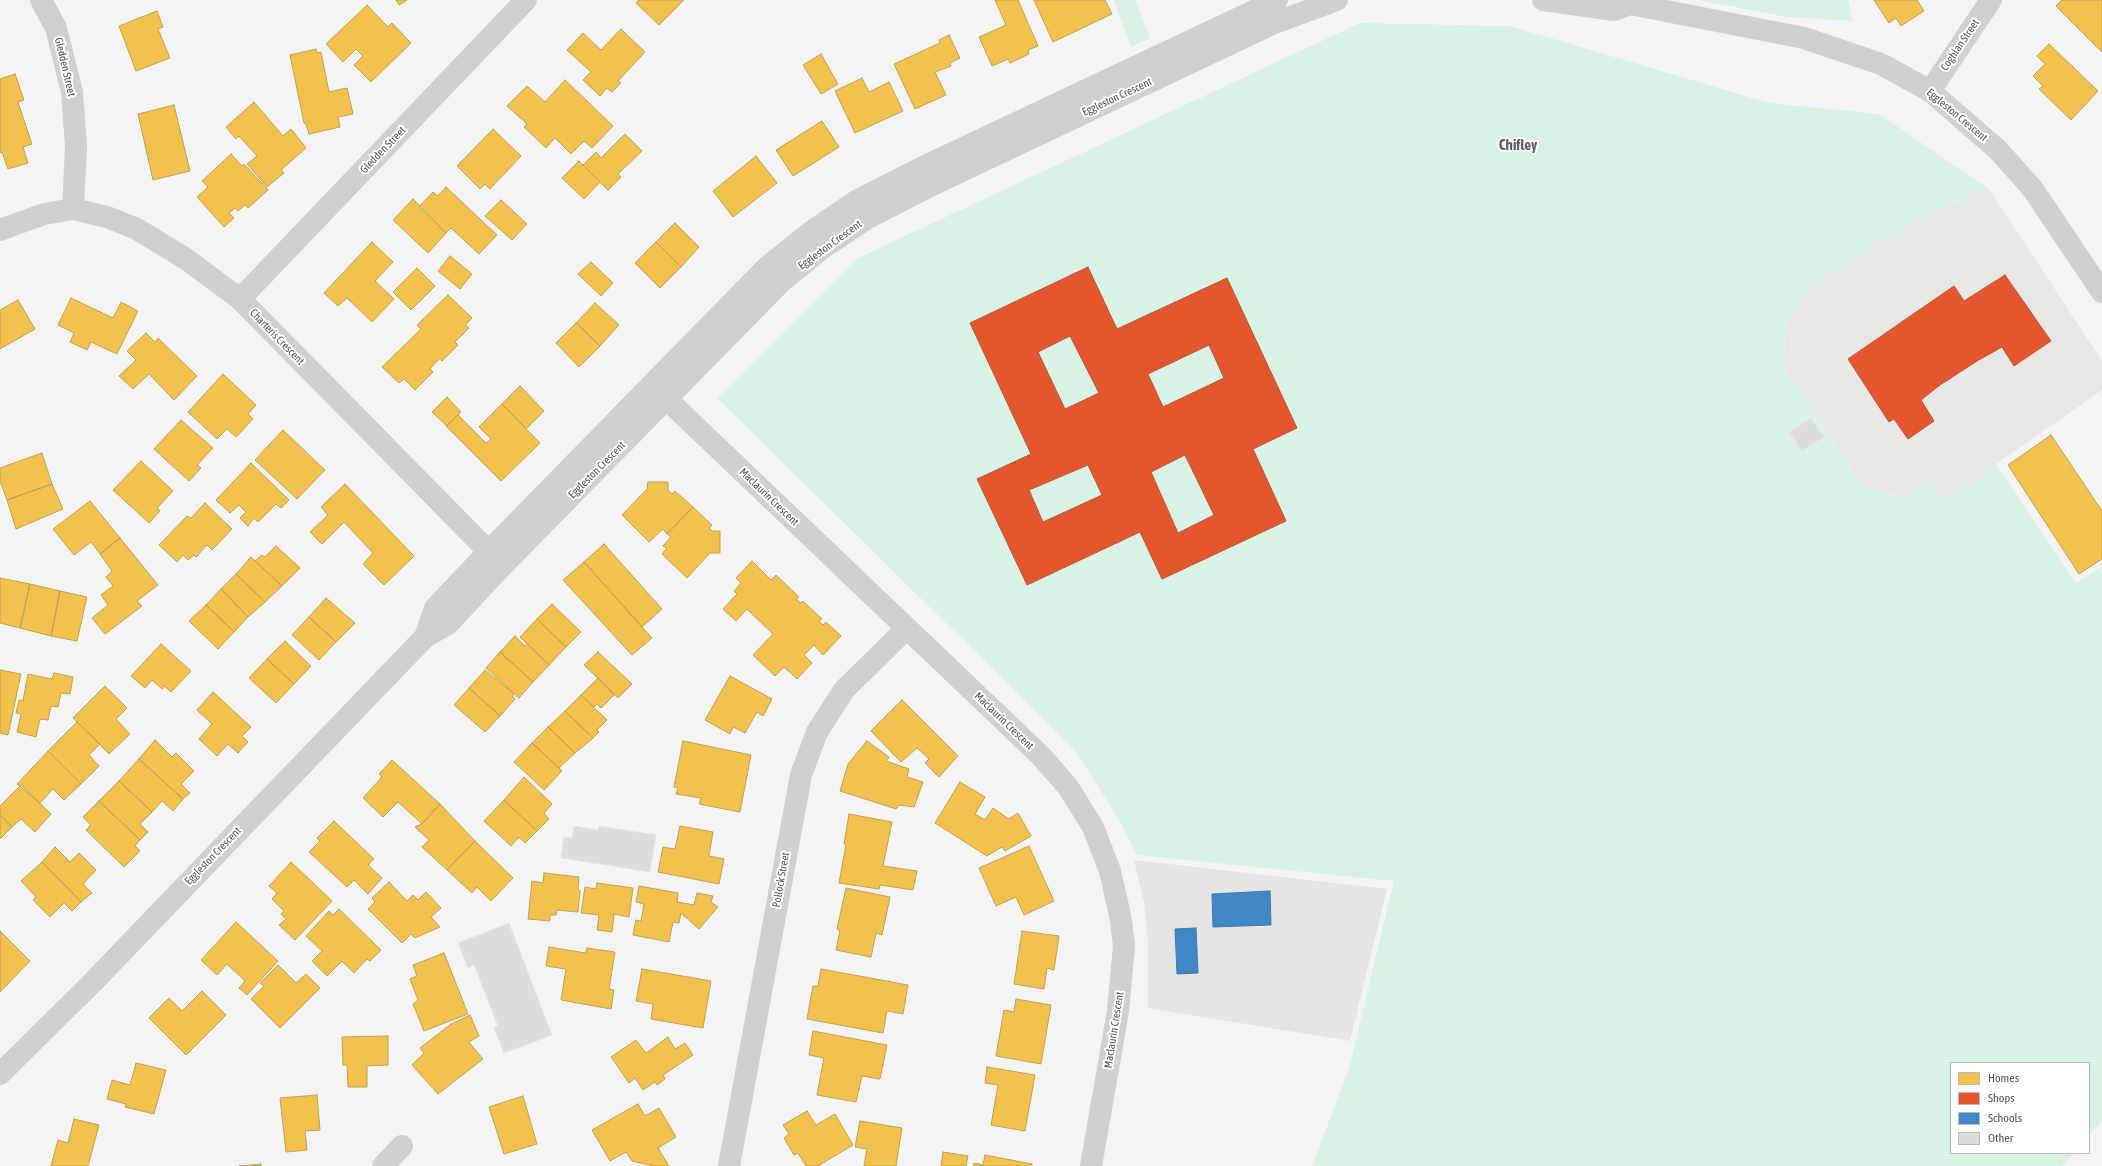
<!DOCTYPE html>
<html>
<head>
<meta charset="utf-8">
<style>
  body { margin:0 }
  #map { position:relative; width:2102px; height:1166px; overflow:hidden; background:#f4f4f4; font-family:"Asap Condensed",sans-serif }
  canvas { display:block }
  .legend { position:absolute; left:1950px; top:1062px; width:140px; height:92px; box-sizing:border-box; background:#fff; border:1px solid #b7bbc0; margin:0; padding:5px 7px; list-style:none; font-size:12px; color:#4a5661 }
  .legend li { display:flex; align-items:center; gap:8px; height:20px }
  .legend b { width:20px; border:1px solid #b7bbc0 }
</style>
</head>
<body>
<div id="map">
<canvas width="2102" height="1166"></canvas>
<ul class="legend">
<li><b style="height:11px;background:#f2c14e"></b>Homes</li>
<li><b style="height:11px;background:#e4572e"></b>Shops</li>
<li><b style="height:11px;background:#3f88c5"></b>Schools</li>
<li><b style="height:11px;background:#ddddde"></b>Other</li>
</ul>
</div>
<script>
const ctx = document.querySelector('canvas').getContext('2d');
ctx.lineJoin = 'round';
function paint(path, color) { ctx.fillStyle = color; ctx.fill(path, 'evenodd'); }
const toPath = rows => new Path2D(rows.map(r => 'M' + r).join(''));
function stroke(path, color, width, dash) { ctx.strokeStyle = color; ctx.lineWidth = width; ctx.lineCap = dash ? 'butt' : 'round'; ctx.setLineDash(dash || []); ctx.stroke(path); }
function drawText(font, color, halo, rows, align = 'center') {
  ctx.font = font + ' "Asap Condensed",sans-serif'; ctx.lineWidth = 4; ctx.setLineDash([]); ctx.textBaseline = 'middle'; ctx.strokeStyle = halo; ctx.fillStyle = color; for (const [text, x, y, turn = 0] of rows) {
    ctx.save(); ctx.translate(x, y); ctx.rotate((+turn || 0) * Math.PI / 180); ctx.textAlign = isNaN(turn) ? turn : align; if (halo) ctx.strokeText(text, 0, 0); ctx.fillText(text, 0, 0); ctx.restore();
  }
}
paint(toPath([
  [1989,189,2102,361,2102,390,1946,499,1933,481,1901,497,1863,485,1784,368,1785,328,1806,292,1916,220]
]), '#e8e7e3');
paint(toPath([
  [1134,860,1387,889,1350,1041,1148,1008,1148,941,1144,902]
]), '#e6e5e6');
paint(toPath([
  [1114,0,1135,0,1150,38,1131,47],
  [1698,0,1848,0,1853,21,1787,17],
  [1360,23,1510,26,1769,103,1879,114,1989,189,1916,220,1806,292,1785,328,1784,368,1794,380,1863,485,1901,497,1933,481,1946,499,1996,464,2076,583,2102,567,2102,1121,2089,1136,2089,1063,1951,1063,1951,1153,2074,1153,2062,1166,1312,1166,1349,1069,1394,881,1137,855,1117,816,1074,749,717,398,856,259]
]), '#d9f2e3');
const homes = toPath([
  [396,0,407,0,399,5,396,0],
  [639,0,684,0,659,25,636,3,639,0],
  [995,0,1018,0,1038,46,1028,50,1029,54,1010,63,1008,59,992,66,979,37,1006,25,995,0],
  [1034,0,1105,0,1112,14,1053,42,1034,0],
  [1874,0,1917,0,1924,11,1901,26,1896,18,1889,23,1874,0],
  [2062,0,2102,0,2102,52,2056,6,2062,0],
  [367,5,388,27,392,23,411,43,371,82,354,65,363,56,356,49,343,62,326,44,367,5],
  [157,11,163,27,158,29,170,58,136,71,119,26,157,11],
  [621,29,645,52,618,81,621,83,612,92,607,88,600,96,583,80,591,72,567,50,583,33,601,50,621,29],
  [949,35,960,58,950,63,951,66,935,72,946,95,915,109,894,64,940,43,939,40,949,35],
  [2049,44,2098,91,2071,120,2039,89,2043,86,2033,76,2045,64,2037,56,2049,44],
  [316,49,317,53,321,52,329,92,347,88,353,114,338,117,340,127,309,134,306,124,304,123,290,55,316,49],
  [821,54,838,84,821,94,803,65,821,54],
  [15,74,24,100,18,102,32,144,23,147,28,163,8,169,2,152,0,153,0,79,15,74],
  [862,78,869,92,889,82,903,111,855,133,835,91,862,78],
  [565,80,613,126,592,148,584,141,571,154,555,138,546,148,524,127,527,124,507,106,527,86,545,102,565,80],
  [254,102,283,136,291,129,306,148,281,170,284,173,267,187,247,164,257,156,239,136,236,139,226,127,254,102],
  [174,105,190,171,153,180,138,114,174,105],
  [822,121,839,147,793,176,776,150,822,121],
  [493,129,521,156,490,189,485,184,480,189,457,166,493,129],
  [625,134,642,151,618,174,621,177,608,190,583,165,596,152,601,158,625,134],
  [231,154,242,166,244,164,268,190,248,208,245,205,238,211,235,208,229,213,234,218,224,227,197,197,208,187,202,181,231,154],
  [756,156,777,183,733,217,713,191,756,156],
  [579,161,600,182,584,199,562,178,579,161],
  [446,187,497,235,479,254,451,228,446,233,419,207,433,192,438,196,446,187],
  [413,199,446,233,428,253,393,220,413,199],
  [501,200,527,224,512,240,485,216,501,200],
  [675,223,699,247,681,267,656,242,675,223],
  [372,242,393,262,375,281,394,299,372,322,347,298,338,306,324,293,372,242],
  [656,242,681,267,660,288,635,263,656,242],
  [450,256,472,274,460,289,438,271,450,256],
  [591,262,613,283,601,296,578,274,591,262],
  [417,268,435,286,411,310,393,292,417,268],
  [448,295,472,318,465,325,469,328,455,342,458,345,442,361,440,358,430,369,433,372,415,390,404,379,399,383,382,367,421,329,417,325,448,295],
  [71,298,113,318,121,302,138,311,117,354,91,342,87,350,70,342,74,333,58,325,71,298],
  [18,300,35,329,0,349,0,310,18,300],
  [595,303,619,325,600,346,576,323,595,303],
  [576,323,600,346,579,367,556,343,576,323],
  [146,333,155,342,158,338,197,376,174,400,149,374,133,389,119,376,136,360,127,351,146,333],
  [223,374,256,405,248,414,253,419,236,437,227,429,217,439,188,412,223,374],
  [520,386,544,411,526,429,502,404,520,386],
  [447,397,461,412,447,426,432,412,447,397],
  [502,404,540,443,501,481,446,426,458,415,486,443,491,439,479,427,502,404],
  [181,420,213,448,197,465,201,468,189,481,154,449,181,420],
  [283,430,325,470,297,499,255,460,283,430],
  [2051,435,2102,511,2102,559,2079,574,2008,465,2051,435],
  [42,453,52,484,7,500,0,481,0,468,42,453],
  [141,461,173,491,157,508,160,511,149,523,113,490,141,461],
  [251,463,289,500,281,508,276,504,258,522,254,518,248,526,240,518,246,512,239,505,230,513,216,500,251,463],
  [648,482,668,482,668,490,672,494,675,491,693,507,667,534,663,529,649,542,622,515,647,489,648,482],
  [52,484,63,509,16,529,7,500,52,484],
  [345,484,414,556,384,585,363,564,373,553,344,522,322,544,310,532,328,515,321,507,345,484],
  [90,501,120,538,100,554,91,542,74,555,53,529,90,501],
  [205,503,232,529,212,550,207,545,196,557,194,555,188,560,183,555,177,562,159,545,187,516,191,518,205,503],
  [693,507,712,525,709,528,712,531,720,531,720,553,710,553,687,578,662,554,667,548,663,546,671,537,667,534,693,507],
  [120,538,158,585,137,601,142,606,105,634,92,618,108,605,101,595,113,586,106,577,112,571,100,554,120,538],
  [604,544,662,609,642,627,584,562,604,544],
  [276,546,300,568,282,586,255,561,262,555,265,557,276,546],
  [251,557,282,586,265,602,236,574,251,557],
  [752,561,771,580,776,575,799,597,796,599,801,603,803,601,822,619,819,621,823,625,826,622,841,636,823,655,814,645,804,655,812,663,797,679,784,667,775,676,753,655,773,634,747,609,736,621,723,609,737,594,734,591,741,583,736,578,752,561],
  [584,562,652,638,632,655,563,580,584,562],
  [236,574,265,602,248,617,221,589,236,574],
  [0,578,30,584,20,628,0,623,0,578],
  [30,584,60,591,51,636,20,628,30,584],
  [221,589,248,617,234,632,206,605,221,589],
  [60,591,87,597,77,641,51,636,60,591],
  [326,598,355,623,336,642,309,617,326,598],
  [552,604,581,632,566,647,537,619,552,604],
  [206,605,234,632,218,649,189,621,206,605],
  [309,617,336,642,319,660,292,635,309,617],
  [537,619,566,647,549,665,520,637,537,619],
  [515,636,525,646,527,644,549,665,533,682,500,652,515,636],
  [285,641,311,666,294,684,267,659,285,641],
  [161,644,191,671,171,692,164,686,162,689,152,680,145,688,131,676,161,644],
  [500,652,533,682,519,698,486,668,500,652],
  [598,652,632,684,618,698,584,665,598,652],
  [267,659,294,684,276,703,249,678,267,659],
  [0,670,21,674,8,735,0,733,0,670],
  [485,670,514,694,512,697,515,699,500,716,469,688,485,670],
  [54,673,73,677,70,694,61,693,58,707,51,706,48,720,40,719,36,737,17,732,21,714,16,713,19,700,23,701,28,674,52,679,54,673],
  [730,676,772,699,763,716,757,712,745,733,733,727,730,734,705,720,730,676],
  [598,678,614,695,601,708,597,704,594,707,581,695,598,678],
  [105,686,127,708,116,719,130,734,109,754,73,718,105,686],
  [469,688,500,716,485,732,454,705,469,688],
  [213,692,251,727,242,736,248,742,238,753,228,744,217,756,199,739,212,724,197,710,213,692],
  [581,695,607,720,597,730,599,732,593,738,565,711,581,695],
  [902,700,958,756,939,777,925,763,929,759,917,748,901,762,871,731,902,700],
  [565,711,593,738,575,753,548,727,565,711],
  [77,722,100,744,89,755,99,766,81,784,48,751,77,722],
  [548,727,575,753,559,768,532,743,548,727],
  [155,740,172,757,176,753,194,771,181,784,190,793,183,799,139,759,155,740],
  [683,741,751,755,740,812,699,804,701,798,676,794,678,788,674,787,683,741],
  [867,741,889,757,886,761,909,769,907,777,923,782,914,807,899,805,896,809,840,791,848,764,867,741],
  [532,743,562,771,544,790,514,762,532,743],
  [48,751,81,784,64,800,53,789,40,803,17,784,48,751],
  [139,759,183,799,173,811,162,801,152,812,119,781,139,759],
  [392,760,440,804,422,824,398,802,383,817,363,798,382,777,379,774,392,760],
  [524,777,552,804,544,813,549,819,537,831,504,800,524,777],
  [119,781,152,812,140,824,148,832,140,840,99,801,119,781],
  [960,782,985,797,975,814,985,820,993,808,1009,819,1018,813,1031,836,1005,851,1002,847,987,856,935,823,960,782],
  [21,785,51,814,35,832,21,819,12,827,0,815,0,806,21,785],
  [504,800,537,831,525,843,519,837,511,846,484,821,504,800],
  [99,801,140,840,135,846,140,851,124,867,86,830,91,825,83,817,99,801],
  [440,804,475,841,447,870,422,847,429,840,415,827,422,824,440,804],
  [849,814,892,822,883,866,917,871,913,890,880,885,879,889,839,883,846,845,844,844,849,814],
  [0,815,12,827,0,839,0,815],
  [334,821,374,859,368,865,382,878,368,894,354,880,347,887,309,852,320,841,317,838,334,821],
  [680,826,713,832,709,856,724,859,719,884,658,872,663,847,675,849,680,826],
  [475,841,513,878,491,901,477,887,472,893,447,870,475,841],
  [1029,846,1054,901,1024,915,1016,897,996,906,979,868,1029,846],
  [55,847,70,862,79,853,96,870,83,884,92,893,81,902,42,862,55,847],
  [42,862,81,902,72,911,64,903,50,917,33,900,36,897,21,881,42,862],
  [291,862,332,901,295,940,279,925,286,919,281,914,284,911,272,899,277,893,269,886,291,862],
  [544,873,579,877,578,888,580,891,578,912,557,910,556,915,550,915,550,921,528,919,532,881,543,883,544,873],
  [389,882,407,901,413,895,418,900,426,892,441,908,431,917,440,927,415,938,411,934,402,943,368,909,375,902,372,898,389,882],
  [597,883,633,888,629,917,614,914,612,932,597,930,599,915,581,913,585,887,596,889,597,883],
  [639,886,678,893,677,902,694,905,697,893,713,896,711,902,718,907,699,929,681,913,679,923,673,922,669,942,633,935,636,920,641,921,644,904,636,902,639,886],
  [846,888,890,897,882,935,876,933,871,957,836,950,840,931,837,929,846,888],
  [339,909,381,950,370,961,367,959,354,973,342,961,327,976,312,961,322,951,306,936,329,911,333,915,339,909],
  [236,922,278,961,247,995,239,988,245,981,227,964,217,975,201,960,236,922],
  [0,931,30,961,0,992,0,931],
  [1022,931,1059,936,1054,970,1047,968,1044,989,1014,984,1022,931],
  [549,947,586,953,587,948,615,952,609,989,614,990,611,1009,561,1000,566,969,546,966,549,947],
  [444,953,468,1014,424,1031,413,1004,418,1000,410,979,417,976,413,965,444,953],
  [278,965,296,983,306,974,320,988,280,1028,251,999,264,986,260,983,278,965],
  [642,969,711,981,703,1028,651,1019,653,1004,636,1001,642,969],
  [821,969,908,985,903,1014,887,1011,883,1033,807,1019,813,986,818,986,821,969],
  [202,991,226,1015,186,1055,149,1018,169,998,182,1011,202,991],
  [1016,999,1051,1005,1041,1064,996,1056,1004,1010,1014,1012,1016,999],
  [470,1015,479,1036,469,1042,483,1059,438,1094,412,1065,424,1053,420,1048,451,1024,470,1015],
  [813,1031,887,1045,880,1079,862,1076,856,1102,817,1095,824,1058,809,1055,813,1031],
  [388,1036,388,1065,367,1066,367,1087,348,1087,347,1065,343,1065,342,1037,388,1036],
  [668,1037,675,1049,685,1043,693,1055,663,1075,665,1079,657,1085,655,1082,643,1090,635,1078,629,1083,611,1057,636,1040,646,1053,668,1037],
  [136,1063,166,1070,154,1114,125,1107,126,1104,107,1099,112,1080,130,1085,136,1063],
  [987,1067,1035,1075,1025,1131,991,1125,998,1085,985,1083,987,1067],
  [317,1095,320,1130,305,1131,307,1150,286,1152,280,1098,317,1095],
  [523,1096,537,1144,504,1154,489,1107,523,1096],
  [638,1104,645,1116,659,1108,676,1137,658,1148,669,1166,654,1166,632,1161,626,1152,610,1161,592,1130,638,1104],
  [807,1111,816,1125,835,1114,853,1145,818,1166,806,1166,798,1153,794,1155,784,1138,789,1134,783,1125,807,1111],
  [74,1119,99,1125,88,1166,51,1166,58,1140,68,1143,74,1119],
  [860,1121,902,1128,896,1166,864,1166,867,1149,855,1147,860,1121],
  [943,1152,968,1156,966,1166,941,1166,943,1152],
  [985,1155,1032,1164,1032,1166,973,1166,974,1163,983,1165,985,1155],
  [261,1164,261,1166,239,1166,261,1164]
]);
paint(homes, '#f2c14e');
stroke(homes, '#c0a154', 1);
const shops = toPath([
  [1088,267,1117,329,1227,278,1297,428,1253,449,1286,521,1162,579,1140,532,1027,585,977,479,1031,454,970,323,1088,267],
  [1070,336,1099,393,1065,409,1038,352,1070,336],
  [1209,345,1224,378,1163,407,1148,374,1209,345],
  [1185,455,1214,515,1178,533,1151,472,1185,455],
  [1088,465,1102,495,1043,522,1029,490,1088,465],
  [2005,275,2051,341,2014,366,2002,347,1977,361,1940,385,1921,400,1934,421,1908,439,1894,419,1889,422,1848,359,1954,286,1964,301,2005,275]
]);
paint(shops, '#e4572e');
stroke(shops, '#b6573d', 1);
const schools = toPath([
  [1270,891,1271,925,1213,927,1212,894,1270,891],
  [1196,928,1198,973,1177,974,1175,929,1196,928]
]);
paint(schools, '#3f88c5');
stroke(schools, '#4279a7', 1);
const building = toPath([
  [1811,418,1824,437,1802,451,1789,432,1811,418],
  [574,826,598,830,599,826,656,835,650,872,561,858,564,837,572,838,574,826],
  [509,923,552,1035,504,1053,494,1028,498,1026,474,965,468,968,458,943,509,923]
]);
paint(building, '#ddddde');
stroke(building, '#e5e6e7', 1);
stroke(toPath([
  [41,0,56,28,72,92,76,146,73,209],
  [1543,0,1614,10,1630,4,1804,38,1881,64,1930,91,1998,150,2032,188,2102,292],
  [1930,91,1991,0],
  [0,230,44,214,73,209,107,217,137,229,186,259,240,299,499,562],
  [240,299,526,0],
  [656,389,1041,756,1068,787,1093,827,1110,871,1121,920,1124,946,1118,1011,1091,1166],
  [425,637,435,608,488,552,767,267,812,231,856,201,921,168,1277,0],
  [0,1074,92,983,425,637,448,624,502,566,781,282,824,247,866,219,930,186,1272,24,1337,0],
  [383,1166,402,1146],
  [729,1166,801,775,817,732,844,690,907,628]
]), '#ced0d2', 22);
drawText('11px', '#4a5661', '#fff', [
  ["Coghlan Street",1960,45,-56],
  ["Gledden Street",65,67,77],
  ["Eggleston Crescent",1117,97,-25],
  ["Eggleston Crescent",1957,115,40],
  ["Gledden Street",383,150,-46],
  ["Eggleston Crescent",830,245,-36],
  ["Charteris Crescent",277,337,46],
  ["Eggleston Crescent",597,470,-45],
  ["Maclaurin Crescent",769,497,44],
  ["Maclaurin Crescent",1004,721,44],
  ["Eggleston Crescent",213,856,-46],
  ["Pollock Street",781,880,-80],
  ["Maclaurin Crescent",1114,1030,-81]
]);
drawText('bold 15px', '#5f6368', '#fff', [
  ["Chifley",1518,145]
]);
</script>
</body>
</html>
